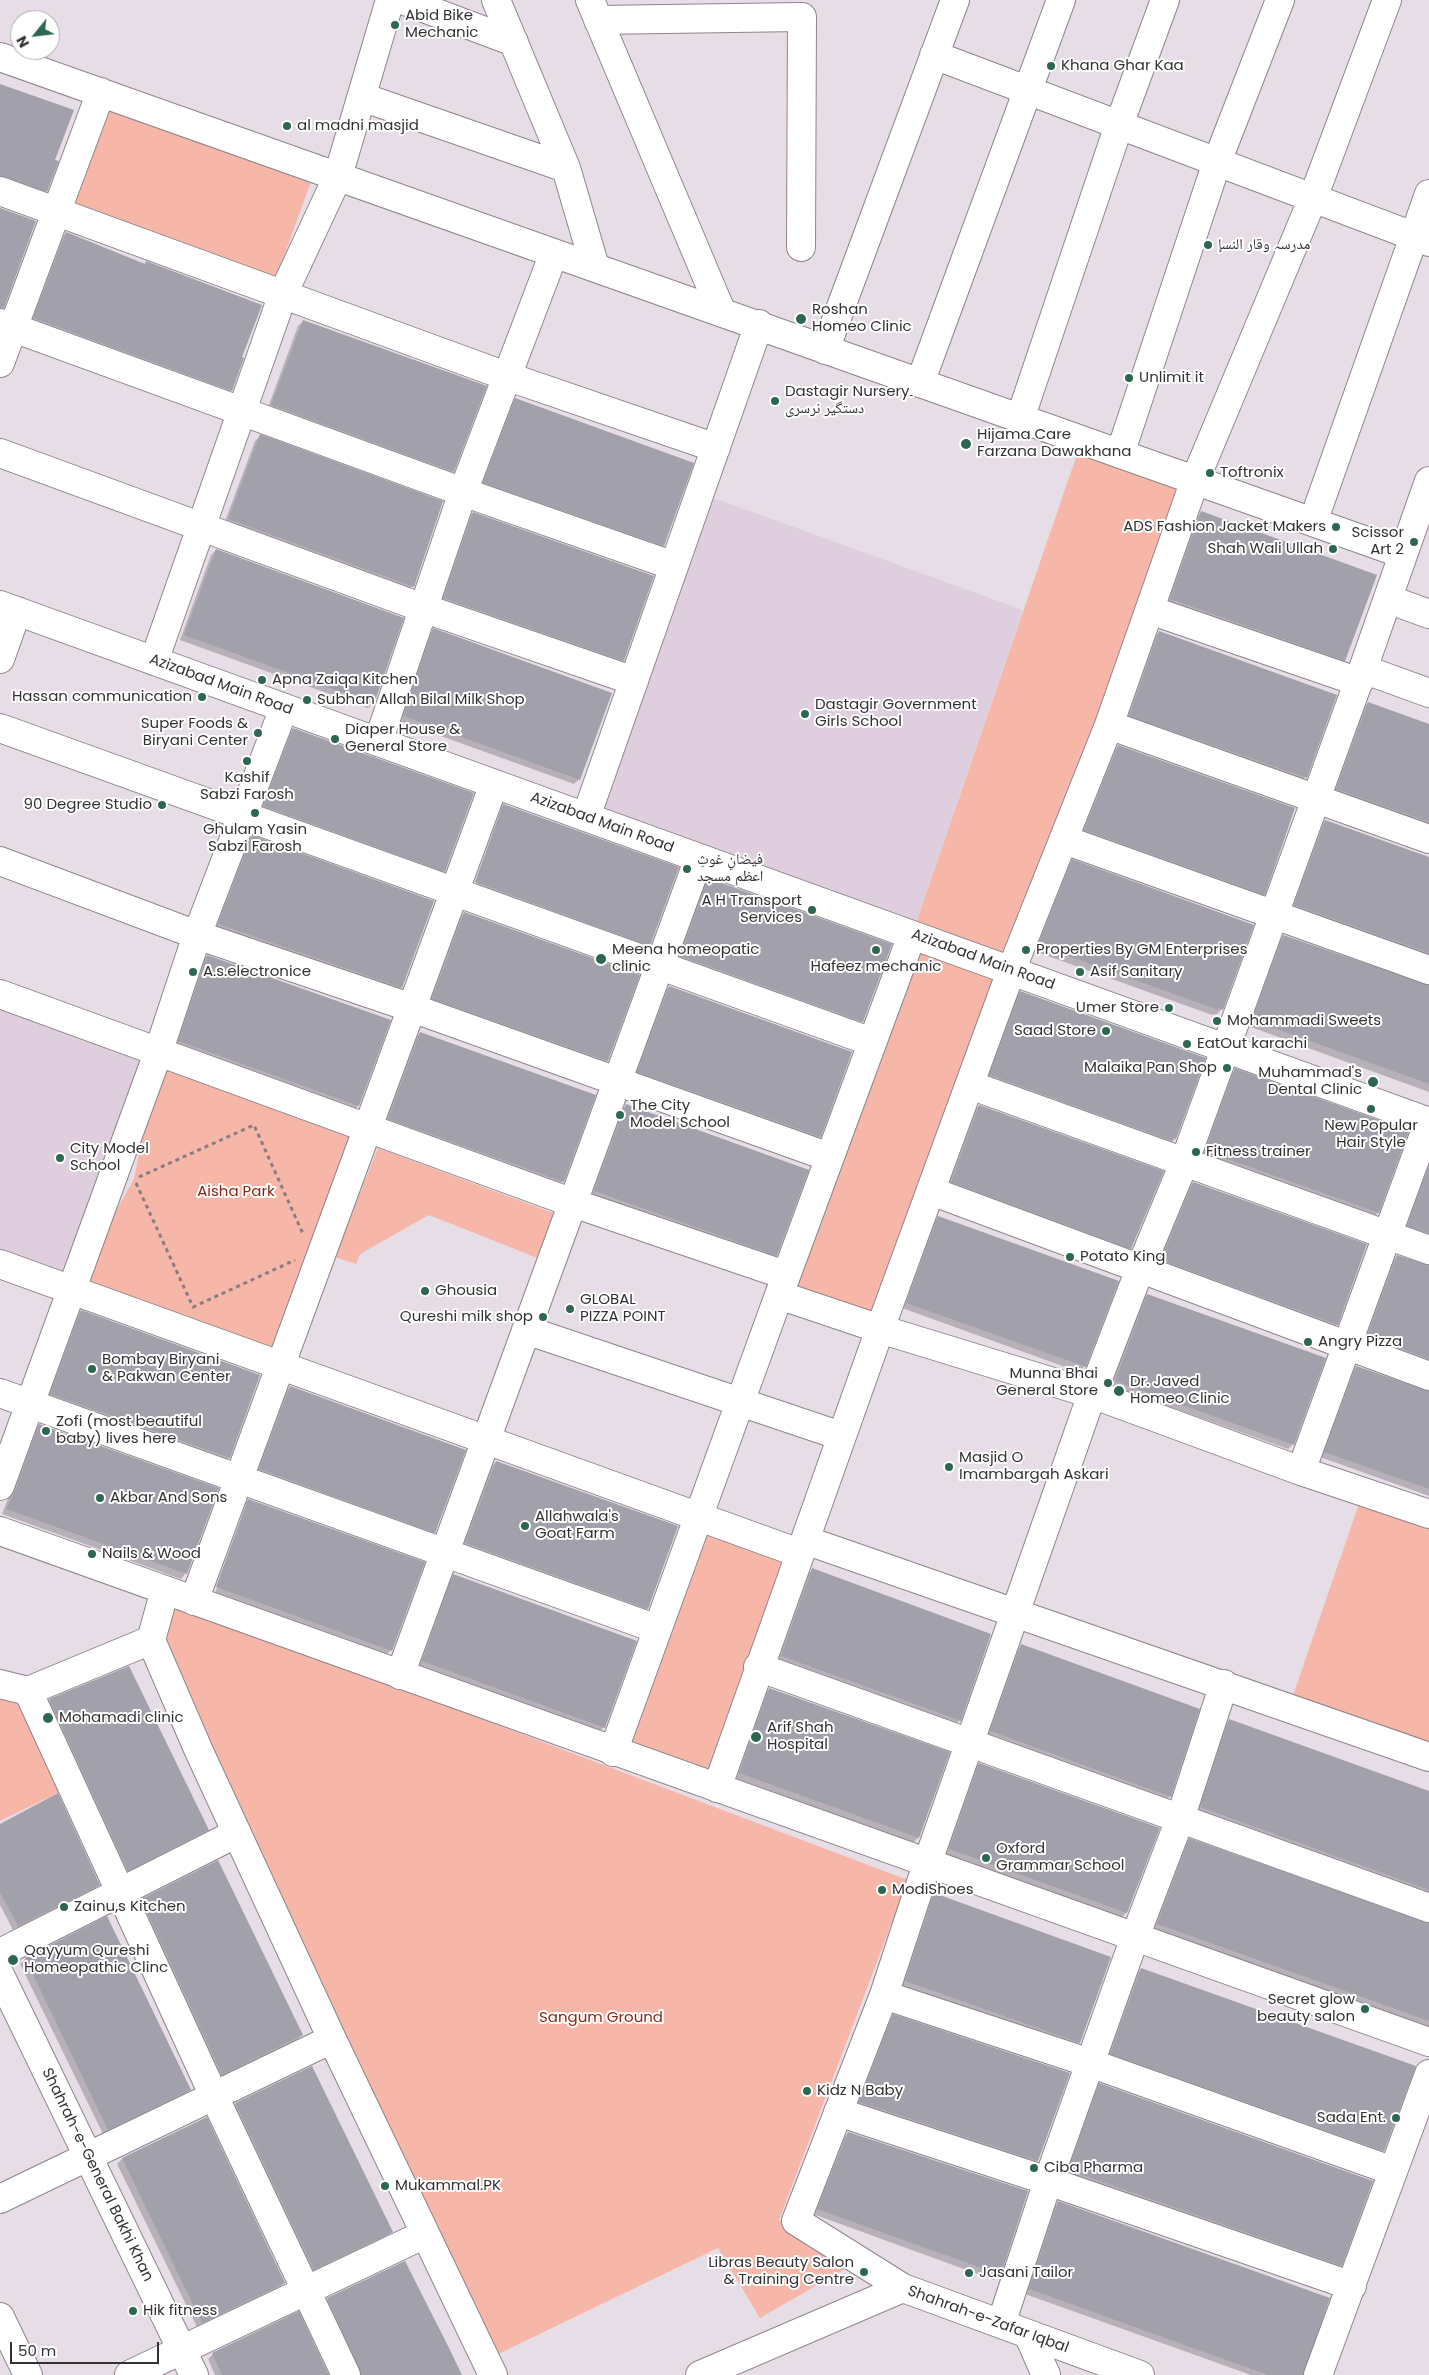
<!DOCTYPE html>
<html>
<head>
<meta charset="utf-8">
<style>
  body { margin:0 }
  #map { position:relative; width:1429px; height:2375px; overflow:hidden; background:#e7dde6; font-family:Poppins,sans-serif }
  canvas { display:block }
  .north { position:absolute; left:10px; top:10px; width:50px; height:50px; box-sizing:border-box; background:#fff; border:1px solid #aeadae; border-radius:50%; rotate:241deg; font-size:14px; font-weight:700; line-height:20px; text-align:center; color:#343134 }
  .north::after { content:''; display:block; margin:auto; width:18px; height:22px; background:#2d6751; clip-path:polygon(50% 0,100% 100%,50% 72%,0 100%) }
  .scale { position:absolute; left:10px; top:2342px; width:149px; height:22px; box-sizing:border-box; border:2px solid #343134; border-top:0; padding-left:6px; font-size:15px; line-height:18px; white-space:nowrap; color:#343134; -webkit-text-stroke:4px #fff; paint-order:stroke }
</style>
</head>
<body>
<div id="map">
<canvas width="1429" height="2375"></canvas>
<div class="north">N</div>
<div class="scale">50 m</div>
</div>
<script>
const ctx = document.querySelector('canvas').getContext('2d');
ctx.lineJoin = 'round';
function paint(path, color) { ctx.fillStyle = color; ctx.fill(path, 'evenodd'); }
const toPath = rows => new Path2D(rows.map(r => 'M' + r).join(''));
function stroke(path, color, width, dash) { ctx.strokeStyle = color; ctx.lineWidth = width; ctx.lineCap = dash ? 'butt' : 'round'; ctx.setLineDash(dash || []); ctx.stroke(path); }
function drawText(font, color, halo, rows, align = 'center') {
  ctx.font = font + ' Poppins,"Noto Naskh Arabic",sans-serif'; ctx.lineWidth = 4; ctx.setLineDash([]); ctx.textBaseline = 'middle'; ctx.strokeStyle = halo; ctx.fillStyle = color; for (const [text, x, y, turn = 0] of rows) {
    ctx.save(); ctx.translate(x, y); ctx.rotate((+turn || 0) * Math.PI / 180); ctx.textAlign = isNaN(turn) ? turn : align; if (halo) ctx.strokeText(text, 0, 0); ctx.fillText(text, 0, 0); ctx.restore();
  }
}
paint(toPath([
  [700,493,1023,610,912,935,586,817],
  [0,994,158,1053,72,1290,0,1264]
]), '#dfcfde');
paint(toPath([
  [108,107,312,179,276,278,72,206],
  [1082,440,1195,480,880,1329,779,1295,912,935],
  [158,1053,368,1129,282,1366,72,1290,134,1179],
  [378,1148,556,1214,540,1259,429,1215,360,1254,356,1264,334,1257],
  [1363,1492,1429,1514,1429,1757,1289,1707],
  [698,1516,799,1553,717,1788,613,1752],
  [172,1602,908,1880,779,2220,857,2262,760,2318,718,2248,496,2355,161,1640],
  [0,1684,28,1691,72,1786,0,1821]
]), '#f6b7a8');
paint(toPath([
  [0,85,53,160,46,191,41,196,0,181],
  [66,233,144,265,146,263,240,358,231,390,226,396,29,324,61,238],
  [303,321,453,471,448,476,267,410,298,326],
  [516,400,663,545,658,550,479,488,511,405],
  [260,436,413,586,408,591,224,524,255,441],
  [473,513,623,660,618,665,439,604,468,518],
  [1201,513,1344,660,1339,665,1166,604,1196,518],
  [216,550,373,703,368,708,180,640,211,555],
  [434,630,579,779,574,784,399,721,428,635],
  [1159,632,1305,777,1300,782,1125,721,1154,637],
  [1368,703,1429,725,1429,829,1332,794,1363,708],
  [294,729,444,871,439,876,259,811,288,734],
  [1118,746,1264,894,1258,899,1080,835,1113,751],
  [504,805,649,945,644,950,474,889,503,809,500,809,470,887,499,810],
  [1325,821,1429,859,1429,960,1290,910,1320,826],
  [252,837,401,988,396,993,214,929,247,842],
  [1073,861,1222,1009,1217,1014,1212,1015,1034,951,1067,866],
  [709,879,862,1022,857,1027,675,961,704,884],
  [464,913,638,976,607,1061,602,1066,428,1004,459,918],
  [1284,936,1429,986,1429,1092,1248,1026,1279,941],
  [207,956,389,1020,358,1106,353,1111,174,1046,202,961],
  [669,987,851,1052,820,1137,814,1142,633,1077,664,992],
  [1021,992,1204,1059,1175,1139,1170,1144,985,1080,1016,997],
  [420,1033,563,1181,558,1187,384,1124,415,1038],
  [1235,1070,1407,1132,1378,1213,1372,1218,1201,1156,1230,1075],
  [626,1105,776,1255,771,1260,590,1196,621,1110],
  [979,1106,1130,1248,1125,1253,946,1187,974,1111],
  [1429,1160,1429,1242,1403,1231],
  [1193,1183,1366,1245,1337,1325,1331,1330,1157,1265,1188,1188],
  [938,1217,1117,1282,1084,1367,1079,1372,902,1308,933,1222],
  [1397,1256,1429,1266,1429,1366,1363,1341,1392,1261],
  [1148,1295,1293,1444,1288,1449,1111,1386,1142,1300],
  [81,1311,259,1376,229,1458,224,1463,46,1399,76,1316],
  [1356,1367,1429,1392,1429,1496,1320,1457,1351,1372],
  [290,1387,434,1532,429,1537,255,1474,285,1393],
  [40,1425,186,1573,181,1579,2,1514,35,1430],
  [496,1462,647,1609,642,1614,461,1548,491,1467],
  [249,1500,391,1650,386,1655,215,1593,247,1504,245,1504,212,1592,243,1505],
  [812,1570,960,1720,955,1725,776,1661,807,1575],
  [454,1576,604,1727,599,1732,417,1666,449,1581],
  [1021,1646,1170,1796,1165,1801,986,1736,1016,1651],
  [770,1689,918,1838,913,1843,735,1778,764,1694],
  [50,1700,207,1830,202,1835,123,1875,45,1705],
  [1229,1721,1429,1792,1429,1896,1196,1813,1224,1726],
  [979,1764,1158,1829,1126,1913,1121,1918,945,1854,974,1770],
  [0,1825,98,1885,93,1890,13,1930,0,1905],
  [1190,1840,1429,1925,1429,2026,1153,1929,1185,1845],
  [218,1862,302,2035,297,2040,216,2079,136,1905,142,1900],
  [934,1895,1079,2043,1074,2048,901,1986,929,1900],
  [106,1918,189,2089,184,2094,103,2134,20,1964,25,1959],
  [1141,1969,1383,2150,1378,2156,1106,2059,1136,1974],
  [894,2016,1037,2161,1032,2166,855,2107,888,2021],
  [312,2067,392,2232,386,2237,308,2274,230,2109,235,2104],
  [1100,2085,1341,2265,1335,2270,1064,2175,1095,2090],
  [206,2118,284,2283,279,2288,197,2327,117,2164,122,2159],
  [848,2133,1027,2192,1000,2274,994,2280,813,2214,843,2138],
  [1058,2203,1302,2375,1251,2375,1025,2294,1053,2208],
  [328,2299,461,2375,356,2375,323,2304],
  [213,2354,327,2375,215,2375,208,2359]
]), '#0003');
paint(toPath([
  [0,84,74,110,55,160,59,161,47,192,0,176],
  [0,208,36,221,4,308,0,308],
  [66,232,145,264,146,261,262,305,242,357,244,358,232,391,33,318],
  [303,320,487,386,454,472,271,405],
  [515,398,694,463,664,546,483,483],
  [260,434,443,501,414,587,228,519],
  [1201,511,1377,575,1345,661,1170,599],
  [473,512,654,576,624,661,443,598],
  [216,549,404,618,374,704,184,635],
  [433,628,612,693,580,780,403,716],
  [1159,631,1337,695,1307,778,1129,716],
  [1368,702,1429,724,1429,822,1336,789],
  [293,728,474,793,445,872,263,806],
  [1118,745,1295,808,1265,895,1084,830],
  [503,804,679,867,650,946,475,882],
  [1325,820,1429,857,1429,953,1294,905],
  [252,835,434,901,402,988,218,924],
  [1072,859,1254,925,1223,1010,1219,1008,1218,1010,1038,945],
  [708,878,892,944,863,1022,680,956],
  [464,912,640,975,608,1061,432,999],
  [1283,935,1429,985,1429,1084,1252,1020],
  [207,955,391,1020,359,1106,178,1041],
  [669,986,852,1052,821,1137,637,1072],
  [1020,991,1206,1058,1176,1139,1173,1138,1172,1141,989,1075],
  [420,1032,596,1095,564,1182,388,1119],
  [1235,1068,1409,1131,1379,1213,1205,1151],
  [626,1104,809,1170,777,1256,594,1191],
  [979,1105,1164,1171,1131,1249,951,1182],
  [1429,1166,1429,1233,1407,1226],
  [1193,1182,1367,1244,1338,1325,1161,1260],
  [938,1216,1119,1281,1086,1367,906,1303],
  [1397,1255,1429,1265,1429,1359,1367,1336],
  [1147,1294,1326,1358,1294,1445,1115,1381],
  [81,1310,260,1375,230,1458,50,1394],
  [1356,1366,1429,1391,1429,1489,1324,1452],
  [290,1386,466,1450,435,1533,259,1469],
  [39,1424,219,1488,187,1574,6,1509,15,1491],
  [496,1461,678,1526,648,1609,465,1543],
  [248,1499,425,1562,392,1651,216,1587],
  [812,1568,991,1634,961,1721,781,1656],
  [453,1574,637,1641,605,1728,422,1661],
  [1021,1644,1200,1709,1171,1797,990,1731],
  [129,1666,209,1830,128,1871,49,1699],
  [769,1688,950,1752,919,1838,739,1773],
  [1229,1719,1429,1791,1429,1890,1200,1807],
  [979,1763,1160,1828,1127,1913,949,1849],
  [58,1793,100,1885,18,1926,0,1892,0,1824],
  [1189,1838,1429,1923,1429,2021,1157,1924],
  [218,1860,303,2035,222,2075,141,1899],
  [934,1893,1111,1957,1080,2043,905,1981],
  [107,1916,191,2090,108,2130,25,1958],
  [1141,1968,1416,2066,1384,2151,1110,2054],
  [893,2014,1070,2073,1038,2161,859,2102],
  [312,2066,393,2232,314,2270,235,2103],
  [1099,2083,1373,2181,1342,2266,1068,2170],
  [207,2117,285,2283,202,2323,122,2158],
  [848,2132,1028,2191,1001,2275,817,2209],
  [1058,2201,1330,2298,1303,2375,1268,2375,1029,2289],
  [405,2261,449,2348,462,2375,361,2375,327,2298],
  [299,2311,329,2375,222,2375,212,2353]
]), '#a2a0ab');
const minor = toPath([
  [402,0,514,42],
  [496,0,566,168,595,267],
  [590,0,722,313],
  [598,20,802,17,801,247],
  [934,55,1429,242],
  [0,57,1403,554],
  [362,97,566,168],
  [0,191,506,376,716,448],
  [0,323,463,492,674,566],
  [825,350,955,0],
  [0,363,101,92],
  [920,383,1061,0],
  [1020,419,1119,125,1165,0],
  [0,453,423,608,634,681],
  [1120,454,1217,162,1280,0],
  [1313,522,1429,194],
  [1388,599,1429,614],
  [0,605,1429,1122],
  [1150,610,1359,682],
  [0,659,17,611],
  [154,661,283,294,338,176,390,0],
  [1363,669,1429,693],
  [1109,725,1429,839],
  [0,728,872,1042],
  [378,742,463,492,554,253],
  [586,817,759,324],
  [1065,840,1429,970],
  [0,861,197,935,412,1008,829,1157],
  [912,935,779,1295,880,1329,1092,1394,1301,1471,1429,1514],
  [0,994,573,1203,785,1275],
  [970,1085,1429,1250],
  [931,1191,1429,1376],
  [0,1264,799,1553],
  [526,1330,841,1436],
  [0,1393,657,1629],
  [1301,1471,1429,1121],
  [0,1486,158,1053,197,935,284,708],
  [0,1531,1429,2042],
  [805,1540,1429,1757],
  [165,1590,151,1640,198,1749,332,2039,493,2375],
  [194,1601,494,784],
  [758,1667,1429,1908],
  [400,1675,699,858],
  [0,1684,28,1691,214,2096,346,2375],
  [28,1691,151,1640],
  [613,1752,779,1295],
  [717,1788,880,1329,1011,971,1109,725,1195,480,1313,198,1387,0],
  [0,1953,237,1833],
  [0,1975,194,2375],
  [884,1995,1090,2063,1393,2171],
  [838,2112,1048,2181,1352,2286],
  [0,2199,332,2039],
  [903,2288,796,2221,884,1995,927,1864,1092,1394,1140,1269,1184,1163,1363,669,1429,481],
  [0,2317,28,2375],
  [1001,2324,1048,2181,1135,1937,1180,1819,1224,1684],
  [1028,2334,1046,2375],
  [129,2375,425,2234],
  [700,2375,903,2288,1140,2375],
  [1318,2375,1429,2074]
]);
stroke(minor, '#8e858d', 30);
stroke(toPath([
  [139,1177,254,1125,303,1234],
  [136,1183,193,1307,295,1260]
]), '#857f85', 3, [4, 4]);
stroke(minor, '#fff', 28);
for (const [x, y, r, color] of [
  [395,25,5,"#2d6751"],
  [1051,66,5,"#2d6751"],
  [287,126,5,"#2d6751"],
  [1208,245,5,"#2d6751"],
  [801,319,6,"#2d6751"],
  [1129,378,5,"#2d6751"],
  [775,401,5,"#2d6751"],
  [966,444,6,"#2d6751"],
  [1210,473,5,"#2d6751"],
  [1336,527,5,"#2d6751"],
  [1414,542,5,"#2d6751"],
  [1333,549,5,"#2d6751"],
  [262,680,5,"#2d6751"],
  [202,697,5,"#2d6751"],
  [307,700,5,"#2d6751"],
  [805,714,5,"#2d6751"],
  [258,733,5,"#2d6751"],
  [335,739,5,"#2d6751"],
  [247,761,5,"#2d6751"],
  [162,805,5,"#2d6751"],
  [255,813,5,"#2d6751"],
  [687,869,5,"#2d6751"],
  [812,910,5,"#2d6751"],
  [876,950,5,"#2d6751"],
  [1026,950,5,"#2d6751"],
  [601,959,6,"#2d6751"],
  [193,972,5,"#2d6751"],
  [1080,972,5,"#2d6751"],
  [1169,1008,5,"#2d6751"],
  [1217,1021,5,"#2d6751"],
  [1106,1031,5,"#2d6751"],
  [1187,1044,5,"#2d6751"],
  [1227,1068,5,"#2d6751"],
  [1373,1082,6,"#2d6751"],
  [1371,1109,5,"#2d6751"],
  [620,1115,5,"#2d6751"],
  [1196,1152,5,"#2d6751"],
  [60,1158,5,"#2d6751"],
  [1070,1257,5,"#2d6751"],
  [425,1291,5,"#2d6751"],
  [570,1309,5,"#2d6751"],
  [543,1317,5,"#2d6751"],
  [1308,1342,5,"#2d6751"],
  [92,1369,5,"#2d6751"],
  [1108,1383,5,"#2d6751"],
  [1119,1391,6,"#2d6751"],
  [46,1431,5,"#2d6751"],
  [949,1467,5,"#2d6751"],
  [100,1498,5,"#2d6751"],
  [525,1526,5,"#2d6751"],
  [92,1554,5,"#2d6751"],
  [48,1718,6,"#2d6751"],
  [756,1737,6,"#2d6751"],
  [986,1858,5,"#2d6751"],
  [882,1890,5,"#2d6751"],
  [64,1907,5,"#2d6751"],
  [13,1960,6,"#2d6751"],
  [1365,2009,5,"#2d6751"],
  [807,2091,5,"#2d6751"],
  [1396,2118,5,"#2d6751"],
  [1034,2168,5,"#2d6751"],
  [385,2186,5,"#2d6751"],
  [864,2272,5,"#2d6751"],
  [969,2273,5,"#2d6751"],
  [133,2311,5,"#2d6751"]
]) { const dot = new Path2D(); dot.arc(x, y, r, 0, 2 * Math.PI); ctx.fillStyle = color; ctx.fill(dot); stroke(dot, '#fff', 2); }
drawText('15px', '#343134', '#fff', [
  ["Abid Bike",405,16],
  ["Mechanic",405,33],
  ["Khana Ghar Kaa",1061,66],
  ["al madni masjid",297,126],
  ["مدرسہ وقار النسإ",1218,245],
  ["Roshan",812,310],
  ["Homeo Clinic",812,327],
  ["Unlimit it",1139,378],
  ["Dastagir Nursery۔",785,392],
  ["دستگیر نرسری",785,409],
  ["Hijama Care",977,435],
  ["Farzana Dawakhana",977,452],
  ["Toftronix",1220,473],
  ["ADS Fashion Jacket Makers",1326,527,"right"],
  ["Scissor",1404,533,"right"],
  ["Art 2",1404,550,"right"],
  ["Shah Wali Ullah",1323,549,"right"],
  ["Apna Zaiqa Kitchen",272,680],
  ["Hassan communication",192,697,"right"],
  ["Subhan Allah Bilal Milk Shop",317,700],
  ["Dastagir Government",815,705],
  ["Girls School",815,722],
  ["Super Foods &",248,724,"right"],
  ["Biryani Center",248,741,"right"],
  ["Diaper House &",345,730],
  ["General Store",345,747],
  ["Kashif",247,778,"center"],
  ["Sabzi Farosh",247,795,"center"],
  ["90 Degree Studio",152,805,"right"],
  ["Ghulam Yasin",255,830,"center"],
  ["Sabzi Farosh",255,847,"center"],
  ["فیضانِ غوثِ",697,860],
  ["اعظم مسجد",697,877],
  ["A H Transport",802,901,"right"],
  ["Services",802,918,"right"],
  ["Meena homeopatic",612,950],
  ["clinic",612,967],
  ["Properties By GM Enterprises",1036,950],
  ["Hafeez mechanic",876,967,"center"],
  ["A.s.electronice",203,972],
  ["Asif Sanitary",1090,972],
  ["Umer Store",1159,1008,"right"],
  ["Mohammadi Sweets",1227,1021],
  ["Saad Store",1096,1031,"right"],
  ["EatOut karachi",1197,1044],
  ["Malaika Pan Shop",1217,1068,"right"],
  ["Muhammad's",1362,1073,"right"],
  ["Dental Clinic",1362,1090,"right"],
  ["The City",630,1106],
  ["Model School",630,1123],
  ["New Popular",1371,1126,"center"],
  ["Hair Style",1371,1143,"center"],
  ["City Model",70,1149],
  ["School",70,1166],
  ["Fitness trainer",1206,1152],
  ["Potato King",1080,1257],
  ["Ghousia",435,1291],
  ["GLOBAL",580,1300],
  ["PIZZA POINT",580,1317],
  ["Qureshi milk shop",533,1317,"right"],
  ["Angry Pizza",1318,1342],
  ["Bombay Biryani",102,1360],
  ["& Pakwan Center",102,1377],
  ["Munna Bhai",1098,1374,"right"],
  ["General Store",1098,1391,"right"],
  ["Dr. Javed",1130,1382],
  ["Homeo Clinic",1130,1399],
  ["Zofi (most beautiful",56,1422],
  ["baby) lives here",56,1439],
  ["Masjid O",959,1458],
  ["Imambargah Askari",959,1475],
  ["Akbar And Sons",110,1498],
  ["Allahwala's",535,1517],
  ["Goat Farm",535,1534],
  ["Nails & Wood",102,1554],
  ["Mohamadi clinic",59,1718],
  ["Arif Shah",767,1728],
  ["Hospital",767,1745],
  ["Oxford",996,1849],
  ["Grammar School",996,1866],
  ["ModiShoes",892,1890],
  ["Zainu,s Kitchen",74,1907],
  ["Qayyum Qureshi",24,1951],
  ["Homeopathic Clinc",24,1968],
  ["Secret glow",1355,2000,"right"],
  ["beauty salon",1355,2017,"right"],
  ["Kidz N Baby",817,2091],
  ["Sada Ent.",1386,2118,"right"],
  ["Ciba Pharma",1044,2168],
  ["Mukammal.PK",395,2186],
  ["Libras Beauty Salon",854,2263,"right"],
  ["& Training Centre",854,2280,"right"],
  ["Jasani Tailor",979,2273],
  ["Hik fitness",143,2311]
], 'left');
drawText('15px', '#343134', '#fff', [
  ["Azizabad Main Road",221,685,20],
  ["Azizabad Main Road",602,823,20],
  ["Azizabad Main Road",983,960,20],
  ["Shahrah-e-General Bakhi Khan",97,2175,64],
  ["Shahrah-e-Zafar Iqbal",988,2320,20]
]);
drawText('15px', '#8d2610', '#fff', [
  ["Aisha Park",236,1192],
  ["Sangum Ground",601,2018]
]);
</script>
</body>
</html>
